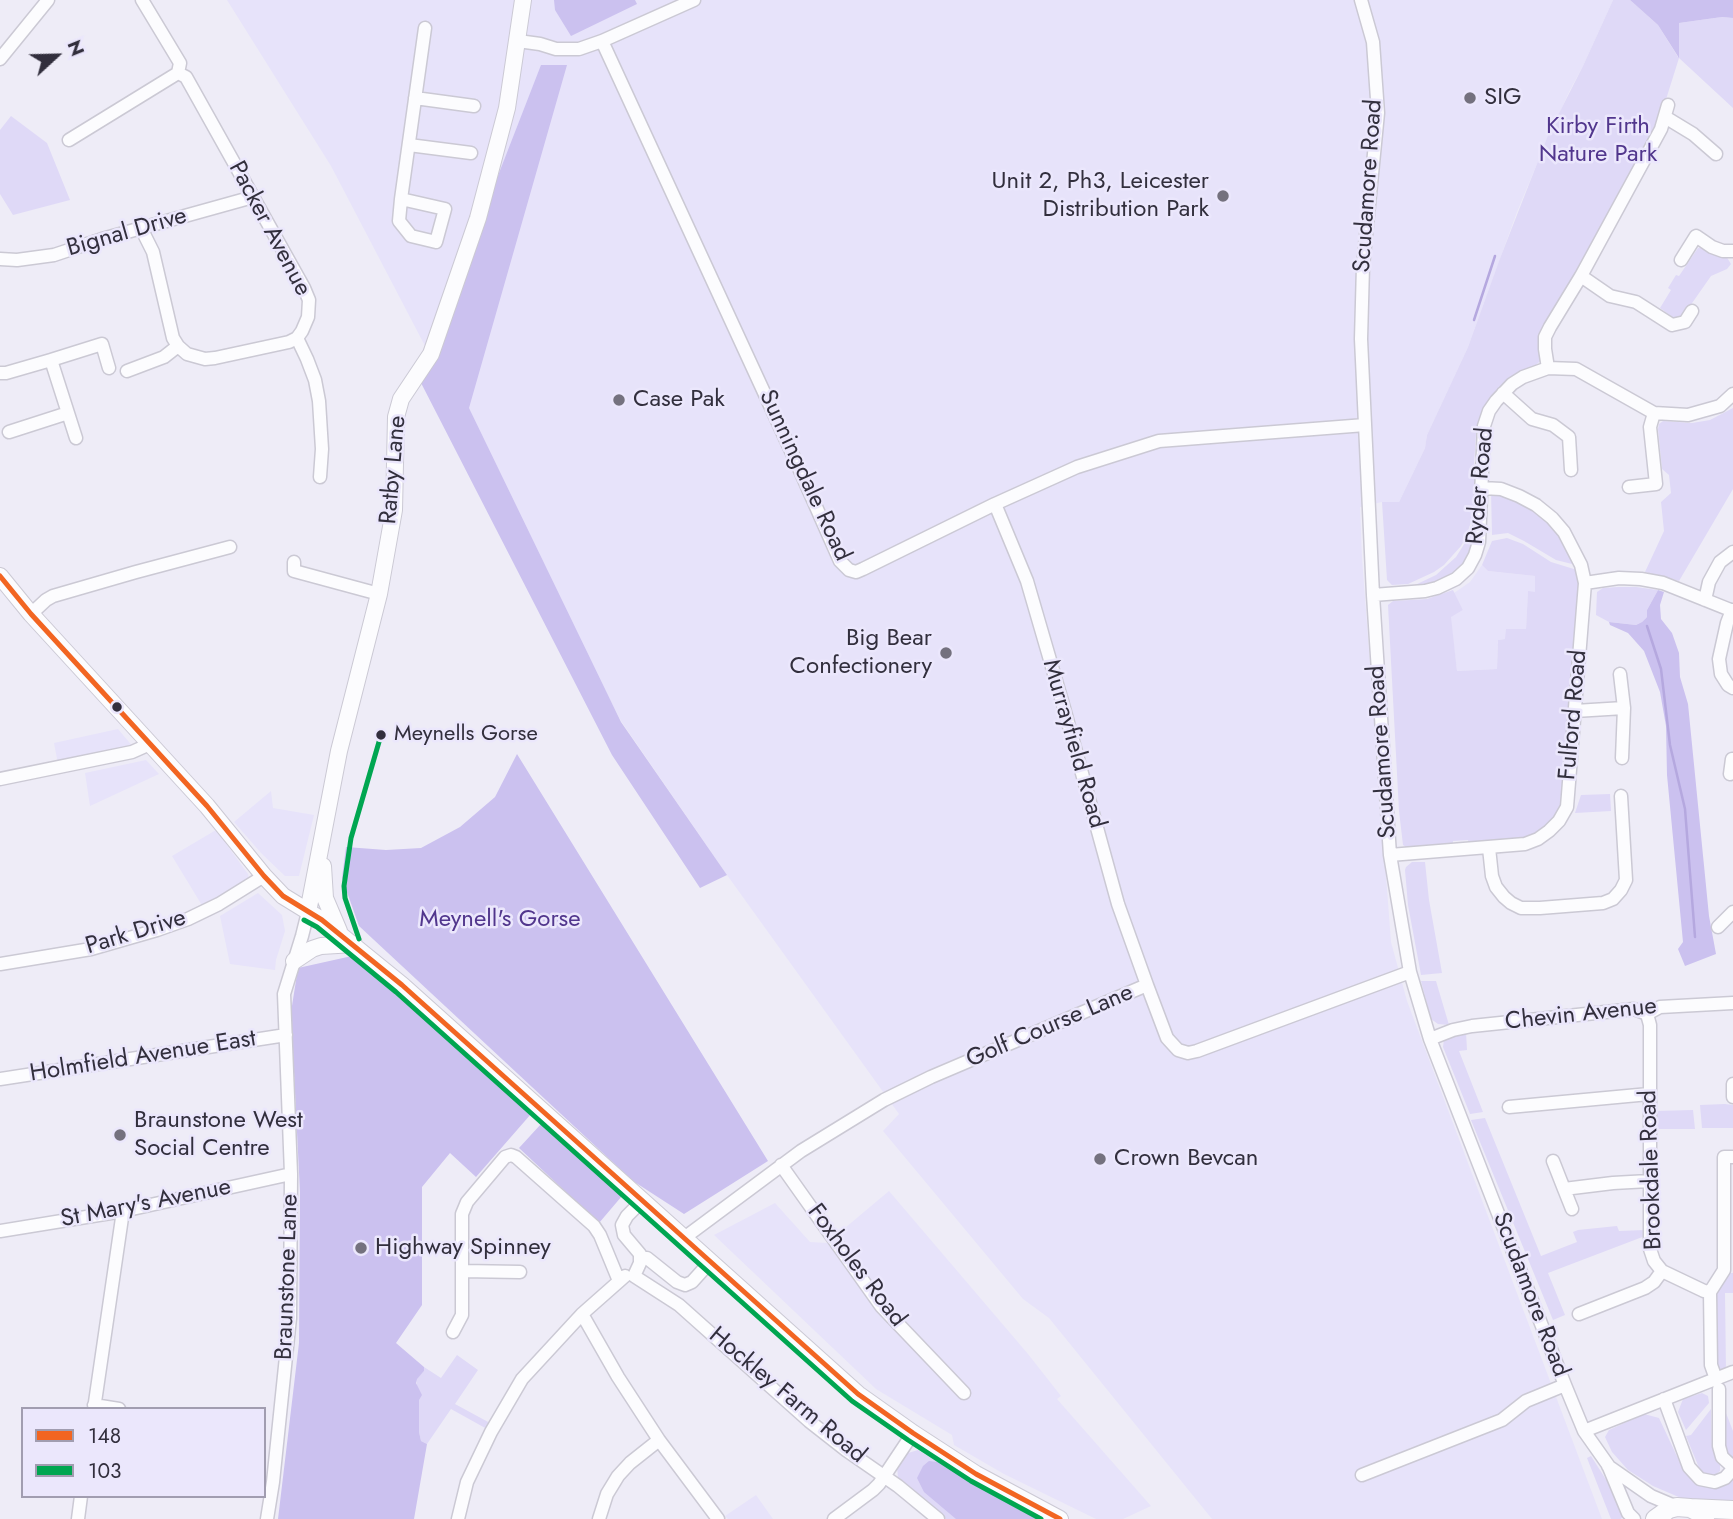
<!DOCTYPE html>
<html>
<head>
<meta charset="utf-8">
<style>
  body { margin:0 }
  #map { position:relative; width:1733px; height:1519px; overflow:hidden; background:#eeecf7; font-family:Jost,sans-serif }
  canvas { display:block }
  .legend { position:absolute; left:21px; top:1407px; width:245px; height:91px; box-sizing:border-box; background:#ebe7fc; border:2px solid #a19db0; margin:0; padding:9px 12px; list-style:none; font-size:21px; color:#322f3d }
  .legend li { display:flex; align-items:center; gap:14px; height:35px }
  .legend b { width:35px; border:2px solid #a19db0 }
  .north { position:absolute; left:21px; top:21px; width:70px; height:70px; -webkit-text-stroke:5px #ebe7fc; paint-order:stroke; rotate:68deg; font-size:19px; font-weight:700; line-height:28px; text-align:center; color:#322f3d }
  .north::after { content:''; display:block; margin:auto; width:24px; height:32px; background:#322f3d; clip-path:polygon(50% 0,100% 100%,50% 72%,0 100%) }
</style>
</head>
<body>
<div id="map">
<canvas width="1733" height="1519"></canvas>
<ul class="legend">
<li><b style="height:9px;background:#f26522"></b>148</li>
<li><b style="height:9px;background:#00a651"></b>103</li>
</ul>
<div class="north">N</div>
</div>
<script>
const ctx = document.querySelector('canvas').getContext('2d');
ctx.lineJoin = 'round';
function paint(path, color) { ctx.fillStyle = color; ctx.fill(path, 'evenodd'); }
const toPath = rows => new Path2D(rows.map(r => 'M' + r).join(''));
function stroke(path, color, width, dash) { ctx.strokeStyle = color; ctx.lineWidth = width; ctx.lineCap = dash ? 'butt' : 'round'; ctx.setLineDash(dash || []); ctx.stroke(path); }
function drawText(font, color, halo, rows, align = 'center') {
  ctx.font = font + ' Jost,sans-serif'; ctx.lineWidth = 5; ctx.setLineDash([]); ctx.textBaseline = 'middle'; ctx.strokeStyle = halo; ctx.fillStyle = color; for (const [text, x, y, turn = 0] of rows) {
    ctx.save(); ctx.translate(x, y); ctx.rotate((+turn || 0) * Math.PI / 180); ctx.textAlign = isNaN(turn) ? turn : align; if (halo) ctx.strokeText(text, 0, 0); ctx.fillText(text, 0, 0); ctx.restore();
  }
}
paint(toPath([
  [227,0,1613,0,1583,66,1569,92,1539,159,1517,212,1468,347,1427,435,1425,448,1399,502,1382,502,1360,507,1362,558,1391,942,1407,1001,1602,1519,1212,1519,1049,1318,1023,1299,883,1131,899,1114,727,875,621,721,331,166],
  [1482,565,1488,571,1535,576,1535,592,1528,592,1526,629,1505,639,1498,640,1497,669,1457,671,1450,617,1463,610,1454,593,1470,582],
  [118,729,134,748,58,764,54,743],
  [146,760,159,774,90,806,85,773],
  [271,791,273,808,314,815,299,876,285,876,261,853,234,822],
  [216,830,248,874,249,880,203,907,172,856],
  [258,893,282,915,285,931,276,960,275,970,230,964,220,916],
  [889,1191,1028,1354,1061,1396,1057,1399,1151,1506,1123,1519,1096,1519,1004,1474,954,1445,952,1435,876,1389,714,1235,775,1203,810,1242,827,1243],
  [756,1495,773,1519,728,1519,725,1516]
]), '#e7e3fa');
paint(toPath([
  [1613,0,1630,0,1658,25,1678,57,1679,23,1722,17,1733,18,1733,108,1679,58,1657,128,1594,244,1541,360,1536,365,1516,375,1482,418,1476,434,1474,463,1476,507,1466,537,1461,546,1444,565,1434,572,1408,584,1392,585,1387,580,1382,502,1399,502,1425,448,1427,435,1468,347,1499,261,1549,133,1583,66],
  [11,116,47,143,70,200,13,215,0,194,0,130],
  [1704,247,1719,256,1726,256,1731,264,1727,269,1711,276,1683,316,1674,318,1660,308,1671,290,1668,288,1676,275,1679,276,1698,248],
  [1733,408,1733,489,1679,581,1645,572,1664,531,1661,502,1671,493,1669,475,1662,469,1658,429,1659,424,1663,421,1692,423,1710,420],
  [1501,489,1552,518,1581,565,1572,564,1556,560,1524,541,1508,533,1492,535,1491,491],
  [1476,514,1473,548,1463,564,1456,572,1442,580,1426,585,1413,586,1436,575,1456,557,1468,538],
  [1507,538,1523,544,1551,562,1577,570,1581,582,1564,801,1554,819,1536,833,1527,838,1469,844,1468,840,1453,841,1453,845,1410,848,1406,847,1403,845,1399,811,1388,605,1393,601,1427,599,1453,590,1463,610,1451,617,1457,671,1497,669,1498,640,1505,639,1506,629,1526,629,1528,591,1535,592,1535,576,1488,571,1482,565,1492,541],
  [1618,587,1636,587,1658,590,1647,610,1647,617,1642,622,1636,625,1609,622,1596,615,1597,592,1603,588],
  [1610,794,1611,811,1575,813,1581,795],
  [1412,862,1425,862,1429,900,1442,973,1421,975,1408,905,1405,870,1406,867],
  [1421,981,1436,981,1449,1025,1438,1024,1431,1019],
  [1466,1032,1467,1050,1459,1051,1483,1112,1470,1114,1443,1047,1444,1039],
  [1725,1104,1733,1105,1733,1128,1702,1128,1700,1105],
  [1693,1110,1695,1129,1658,1129,1656,1111],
  [1485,1118,1541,1256,1577,1242,1573,1232,1578,1230,1617,1226,1619,1231,1645,1230,1645,1236,1548,1273,1565,1315,1553,1320,1471,1120],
  [1723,1273,1733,1273,1733,1293,1725,1293,1726,1372,1716,1379,1710,1292],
  [457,1355,478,1370,455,1404,490,1423,487,1429,451,1409,427,1444,421,1441,419,1432,419,1400,416,1379,424,1371,424,1367,441,1378],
  [1702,1393,1708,1396,1709,1403,1686,1430,1678,1412,1683,1399],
  [1724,1408,1733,1431,1733,1460,1725,1453],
  [1711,1409,1712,1448,1720,1463,1720,1471,1713,1477,1702,1475,1686,1436,1691,1435],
  [1644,1414,1659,1418,1682,1467,1691,1478,1720,1484,1733,1480,1733,1502,1681,1498,1653,1486,1628,1470,1612,1452,1605,1437,1609,1430],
  [918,1450,1037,1519,946,1519,931,1504,898,1478,897,1467,905,1454],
  [1591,1456,1626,1511,1621,1519,1611,1519,1587,1458]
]), '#dfd9f7');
paint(toPath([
  [554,0,635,0,637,4,571,36,555,10],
  [1630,0,1733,0,1733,18,1722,17,1679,23,1679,58,1658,25],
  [541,65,567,65,469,408,621,722,727,875,700,888,612,755,419,379],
  [1658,590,1664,592,1660,605,1661,619,1672,633,1679,653,1680,677,1688,704,1709,916,1716,954,1685,966,1678,949,1683,942,1667,775,1666,726,1660,692,1644,651,1628,633,1610,625,1609,622,1636,625,1642,622,1647,617,1647,610],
  [517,754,768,1161,684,1214,633,1181,359,926,342,878,346,847,386,850,421,848,460,827,495,797],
  [352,956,531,1114,476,1177,450,1153,422,1187,422,1305,396,1343,424,1367,424,1371,417,1379,416,1383,422,1395,419,1400,419,1432,421,1441,427,1444,414,1519,278,1519,299,1343,300,1192,291,1012,298,968],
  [541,1124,622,1196,599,1223,519,1148],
  [929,1461,945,1463,1045,1519,956,1519,924,1492,917,1478,923,1466]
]), '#cbc1ef');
stroke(toPath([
  [1474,320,1495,256],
  [1647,626,1661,669,1670,745,1685,809,1695,937]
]), '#b5a8df', 2.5);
const minor = toPath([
  [142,0,180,63,178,73,186,77,304,288,309,300,308,317,302,331,297,338,307,359,315,380,319,401,322,449,320,477],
  [1361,0,1373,42,1378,113,1363,266,1361,339,1373,595,1390,855,1410,972,1430,1039,1565,1385,1584,1431,1608,1465,1628,1513,1634,1519],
  [518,41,540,44,556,49,579,49,602,41,694,0],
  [602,41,798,466,840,561,849,570,856,572,863,569,995,504,1077,467,1159,441,1365,425],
  [0,59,48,0],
  [415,98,474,106],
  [1665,117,1693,134,1716,154],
  [69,140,178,73],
  [409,145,471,153],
  [401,199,399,221,411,236,436,242,445,209,401,199,425,28],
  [141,228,153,252,173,338,178,346,187,354,205,359,215,358,289,342,297,338],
  [0,259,17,260,54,255,102,239,253,197],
  [1681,260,1696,236,1712,247,1723,251,1733,251],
  [1581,276,1610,296,1636,302,1672,325,1685,322,1692,311],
  [51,360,102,344,109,368],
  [1548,368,1545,349,1545,337,1550,327,1581,276,1661,129,1668,105],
  [127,371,164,357,178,346],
  [0,373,6,373,51,360,76,438],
  [1503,393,1532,419,1553,425,1569,437,1571,470],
  [9,432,68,413],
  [1629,487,1656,484,1650,427,1654,413],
  [995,504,1027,581,1064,708,1118,904,1147,985],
  [294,562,294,571,379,594],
  [1585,583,1619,578,1641,579,1663,583,1733,611],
  [1373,595,1425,591,1437,588,1456,579,1468,568,1475,555,1479,542,1484,426,1489,411,1496,401,1512,384,1523,377,1548,368,1576,369,1654,413,1688,415,1720,406,1733,394],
  [1705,600,1709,582,1720,562,1733,552],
  [1732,610,1727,623,1719,659,1721,674,1728,685,1733,688],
  [31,614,46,600,53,596,136,572,230,547],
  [1620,674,1624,708,1622,758],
  [1575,711,1624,708],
  [1730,774,1732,759],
  [0,779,132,752,150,744],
  [1489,848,1492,876,1496,887,1504,897,1511,903,1521,908,1540,908,1603,903,1613,899,1621,890,1626,880,1621,796],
  [1390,855,1525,844,1538,839,1549,831,1559,821,1567,807,1585,583,1581,565,1564,532,1552,518,1536,505,1519,496,1501,489,1482,488],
  [1718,927,1733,912],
  [0,964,91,949,157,930,188,919,219,904,264,876],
  [1647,1014,1650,1025,1650,1249,1654,1261,1662,1271,1704,1291,1710,1292],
  [1430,1039,1453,1030,1472,1026,1634,1009,1647,1014,1660,1007,1733,1003],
  [0,1079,286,1035],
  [1733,1097,1733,1084],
  [1509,1107,1649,1094],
  [1553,1161,1564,1189,1613,1183,1649,1181],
  [781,1165,881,1306,964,1393],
  [1564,1189,1572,1209],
  [0,1231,123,1211,291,1174],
  [684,1238,801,1151,884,1100,931,1077,1147,985,1167,1038,1178,1050,1188,1053,1197,1051,1410,972],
  [641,1258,647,1258,677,1282,685,1285,692,1282,710,1262],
  [463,1271,520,1272],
  [634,1276,679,1305,809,1421,846,1450,898,1486,938,1519],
  [634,1276,640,1263,640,1254,624,1235,622,1225,627,1216,643,1200],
  [582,1314,618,1377,659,1440,718,1519],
  [1579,1314,1645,1288,1654,1282,1662,1271],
  [453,1332,462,1315,462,1214,467,1202,505,1157,511,1155,516,1157,594,1226,600,1235,619,1281],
  [1716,1379,1711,1365,1710,1292,1724,1270,1724,1157,1733,1157],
  [1719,1389,1719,1446,1722,1457,1733,1467],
  [1664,1399,1689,1467,1700,1479,1715,1482,1725,1478,1733,1469],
  [94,1405,119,1409],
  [94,1409,123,1211],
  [1584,1431,1733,1372],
  [1608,1466,1651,1496,1677,1507],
  [1362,1475,1502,1420,1526,1401,1565,1385],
  [78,1519,81,1496],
  [267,1519,273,1482,290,1318,291,1174,284,994,302,936,308,912],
  [458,1519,467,1482,491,1432,522,1379,582,1314,625,1276],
  [599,1519,607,1494,618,1476,630,1463,659,1440],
  [834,1519,873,1490,879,1484,913,1433]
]);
const major = toPath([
  [0,576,31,614,207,806,264,876,283,896,322,920,402,985,858,1394,913,1433,976,1474,1060,1519],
  [323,866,325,898,339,931],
  [308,912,339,751,379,594,394,510,396,417,401,399,431,354,478,218,507,108,523,0],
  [294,961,312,949,321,946,354,944]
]);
const highway = toPath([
  [1690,1508,1733,1510],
  [1655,1519,1669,1509,1677,1507,1690,1508,1698,1512,1705,1519]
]);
stroke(minor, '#cbc9d4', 15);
stroke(major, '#cbc9d4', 18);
stroke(highway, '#cbc9d4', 20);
stroke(minor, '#fcfcfe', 12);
stroke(major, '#fcfcfe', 16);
stroke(highway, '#fcfcfe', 18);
stroke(toPath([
  [0,576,31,614,207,806,264,876,283,896,322,920,402,985,858,1394,913,1433,976,1474,1060,1519]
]), '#f26522', 5);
stroke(toPath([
  [304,920,317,927,396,992,852,1401,908,1440,971,1481,1041,1519],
  [359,939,345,898,344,886,351,838,381,735]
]), '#00a651', 5);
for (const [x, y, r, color] of [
  [1470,98,7,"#74717e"],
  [1223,196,7,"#74717e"],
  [619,400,7,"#74717e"],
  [946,653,7,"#74717e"],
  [117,707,6,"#322f3d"],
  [381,735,6,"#322f3d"],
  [120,1135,7,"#74717e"],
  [1100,1159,7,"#74717e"],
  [361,1248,7,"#74717e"]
]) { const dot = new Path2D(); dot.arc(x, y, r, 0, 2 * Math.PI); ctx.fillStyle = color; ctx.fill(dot); stroke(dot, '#ebe7fc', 2.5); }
drawText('22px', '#322f3d', '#ebe7fc', [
  ["Meynells Gorse",394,735]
], 'left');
drawText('24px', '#322f3d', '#ebe7fc', [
  ["SIG",1484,98],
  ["Unit 2, Ph3, Leicester",1209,182,"right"],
  ["Distribution Park",1209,210,"right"],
  ["Case Pak",633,400],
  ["Big Bear",932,639,"right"],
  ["Confectionery",932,667,"right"],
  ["Braunstone West",134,1121],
  ["Social Centre",134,1149],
  ["Crown Bevcan",1114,1159],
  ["Highway Spinney",375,1248]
], 'left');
drawText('24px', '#51368d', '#ebe7fc', [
  ["Kirby Firth",1598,127],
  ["Nature Park",1598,155],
  ["Meynell's Gorse",500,920]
]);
drawText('24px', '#322f3d', '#ebe7fc', [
  ["Scudamore Road",1369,186,-86],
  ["Packer Avenue",269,229,62],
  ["Bignal Drive",127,233,-16],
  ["Ratby Lane",394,470,-85],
  ["Sunningdale Road",804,476,65],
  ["Ryder Road",1481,486,-85],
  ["Fulford Road",1574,715,-85],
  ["Murrayfield Road",1073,744,74],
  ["Scudamore Road",1383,752,-94],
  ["Park Drive",136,933,-17],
  ["Chevin Avenue",1581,1015,-6],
  ["Golf Course Lane",1050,1027,-23],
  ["Holmfield Avenue East",143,1057,-9],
  ["Brookdale Road",1652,1170,-92],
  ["St Mary's Avenue",146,1204,-11],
  ["Foxholes Road",856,1266,53],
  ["Braunstone Lane",288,1277,-88],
  ["Scudamore Road",1530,1295,69],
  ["Hockley Farm Road",787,1396,40]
]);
</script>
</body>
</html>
